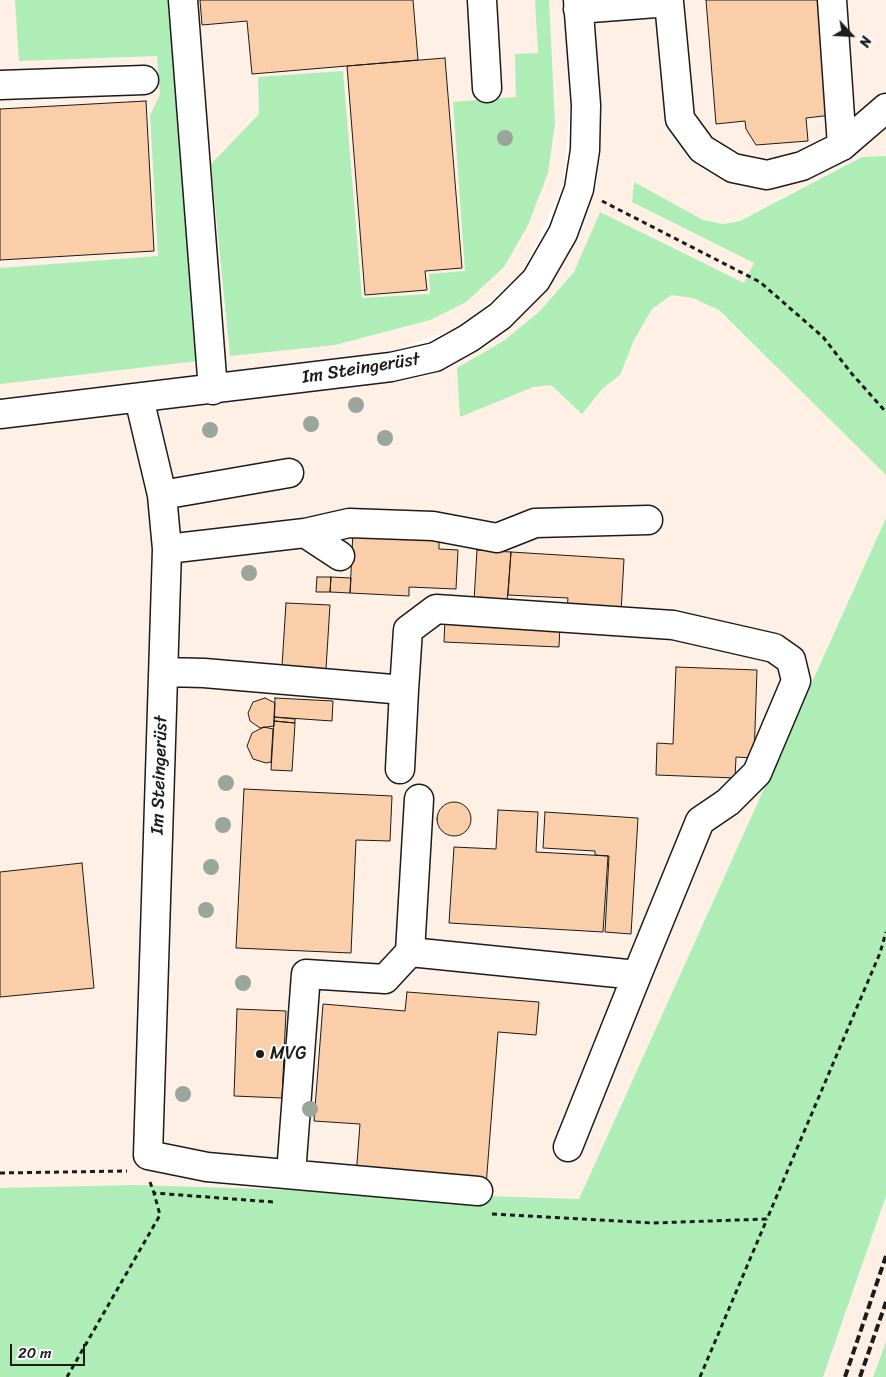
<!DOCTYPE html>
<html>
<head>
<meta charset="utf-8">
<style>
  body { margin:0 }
  #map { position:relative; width:886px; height:1377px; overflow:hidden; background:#fff; font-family:Sriracha,sans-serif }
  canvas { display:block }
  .north { position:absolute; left:826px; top:10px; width:50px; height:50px; -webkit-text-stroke:4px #fff; paint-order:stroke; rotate:115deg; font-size:14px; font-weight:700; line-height:20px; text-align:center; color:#1c1c1c }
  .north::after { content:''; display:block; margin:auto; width:18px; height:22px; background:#1c1c1c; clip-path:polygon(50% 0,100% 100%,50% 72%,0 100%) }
  .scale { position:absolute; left:10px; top:1344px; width:75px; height:22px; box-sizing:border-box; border:2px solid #1c1c1c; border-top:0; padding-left:6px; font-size:15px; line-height:18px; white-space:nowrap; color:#1c1c1c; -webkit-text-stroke:4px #fff; paint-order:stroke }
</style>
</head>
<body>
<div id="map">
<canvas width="886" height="1377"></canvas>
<div class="north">N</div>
<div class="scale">20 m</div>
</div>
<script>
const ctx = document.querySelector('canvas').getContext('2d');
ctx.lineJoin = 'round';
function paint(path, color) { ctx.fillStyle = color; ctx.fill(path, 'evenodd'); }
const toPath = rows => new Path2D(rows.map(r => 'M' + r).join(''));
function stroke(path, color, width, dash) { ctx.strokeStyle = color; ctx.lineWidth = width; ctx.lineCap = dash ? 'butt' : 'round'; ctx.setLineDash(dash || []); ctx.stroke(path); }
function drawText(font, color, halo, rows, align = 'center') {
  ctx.font = font + ' Sriracha,sans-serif'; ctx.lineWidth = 4; ctx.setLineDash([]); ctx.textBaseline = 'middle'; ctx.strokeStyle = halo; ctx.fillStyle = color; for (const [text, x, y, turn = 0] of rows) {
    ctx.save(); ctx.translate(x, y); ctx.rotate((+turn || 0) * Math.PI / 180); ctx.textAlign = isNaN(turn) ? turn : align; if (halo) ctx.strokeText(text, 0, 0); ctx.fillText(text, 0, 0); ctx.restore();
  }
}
paint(toPath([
  [0,0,563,0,570,102,564,183,523,272,461,327,387,353,0,398],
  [583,0,886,0,886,156,862,157,740,221,722,224,703,220,634,183,632,202,754,263,744,283,719,310,886,475,886,518,579,1199,0,1377,0,424,429,376,512,324,561,268,597,184],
  [886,1196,886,1341,882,1353,873,1377,823,1377]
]), '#fef0e5');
paint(toPath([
  [15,0,172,0,198,361,0,384,0,268,158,256,150,115,160,95,157,56,19,61],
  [535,0,549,0,555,123,548,173,528,225,504,267,466,302,430,320,335,345,230,356,211,164,259,114,258,77,343,71,362,298,430,294,429,274,465,271,453,102,516,97,515,54,538,53],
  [886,156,886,475,719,310,693,298,671,295,652,309,634,340,620,375,603,388,582,414,551,385,533,387,460,417,457,368,505,340,540,311,574,272,600,212,744,283,754,263,632,202,634,182,703,220,723,224,740,221,862,157],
  [886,518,886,1196,823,1377,0,1377,0,1188,135,1185,579,1199],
  [886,1341,886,1377,873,1377,882,1353]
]), '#aeedb5');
const building = toPath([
  [200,0,413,0,418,60,252,74,247,21,202,25,200,0],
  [706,0,823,0,832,115,806,118,808,141,756,145,746,129,745,121,716,124,706,0],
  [445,58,462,268,425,271,427,290,365,295,347,66,445,58],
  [146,101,154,251,0,260,0,109,146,101],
  [353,531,439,539,439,549,458,550,456,589,409,587,409,596,350,593,353,531],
  [477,550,511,552,507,603,474,601,477,550],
  [511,552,624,559,621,612,567,609,568,598,508,595,511,552],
  [317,577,331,577,330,592,316,592,317,577],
  [331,577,351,578,350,593,330,592,331,577],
  [286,603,330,605,326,669,282,666,286,603],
  [445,619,560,624,559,647,444,642,445,619],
  [676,667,757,670,754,758,736,757,735,778,656,775,657,743,673,744,676,667],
  [265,698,275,703,274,726,260,728,250,721,248,713,253,702,265,698],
  [275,698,333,701,332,721,274,717,275,698],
  [274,717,295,719,295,723,274,721,274,717],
  [274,721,295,723,292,771,271,770,274,721],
  [264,727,273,729,271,762,266,763,253,759,247,746,252,733,264,727],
  [244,789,392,796,390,841,356,840,351,953,236,948,244,789],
  '437 819a17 17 0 1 1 34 0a17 17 0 1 1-34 0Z',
  [498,810,538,812,536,852,608,856,603,932,449,923,454,847,496,849,498,810],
  [545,812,638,818,631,934,605,932,609,856,595,855,595,851,543,848,545,812],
  [82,863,94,988,0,997,0,872,82,863],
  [407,992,539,1002,536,1035,498,1032,486,1186,356,1176,360,1124,314,1121,323,1004,405,1011,407,992],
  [237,1009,286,1011,282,1098,234,1096,237,1009]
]);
paint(building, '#facea9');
stroke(building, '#1c1c1c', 1);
const minor = toPath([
  [183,0,213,390],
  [482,0,487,88],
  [832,0,842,146],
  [578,9,669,2,680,119,702,149,733,168,767,175,802,166,842,146,886,108],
  [0,85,144,80],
  [139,398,162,495,167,549,148,1155,207,1167,478,1191],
  [0,414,391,367,435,357,469,338,500,316,536,280,563,233,579,189,585,150,586,105,578,0],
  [162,495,289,473],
  [305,533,349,523,433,526,497,538,535,523,648,520],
  [167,549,305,533,340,556],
  [164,672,204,673,404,690,400,769],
  [404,690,408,630,436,609,673,625,774,648,791,660,796,681,757,773,728,802,700,821,637,975,410,952],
  [568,1147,637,975],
  [291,1174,306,974,385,979,410,952,419,799]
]);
stroke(minor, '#1c1c1c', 31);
stroke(toPath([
  [602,201,760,282,823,337,852,374,886,412],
  [0,1173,127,1171],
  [150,1182,154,1193,273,1202],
  [492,1214,652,1223,767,1219,880,953,886,932],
  [67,1377,160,1215,154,1193],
  [700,1377,767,1219]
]), '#1c1c1c', 3, [5, 4]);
stroke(minor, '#fff', 28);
stroke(toPath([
  [845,1377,886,1256],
  [860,1377,886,1302]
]), '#1c1c1c', 4, [8, 4]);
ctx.fillStyle = '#9aa59b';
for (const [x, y] of [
  [505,138],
  [356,405],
  [311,424],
  [210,430],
  [385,438],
  [249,573],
  [226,783],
  [223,825],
  [211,867],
  [206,910],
  [243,983],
  [183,1094],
  [310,1109]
]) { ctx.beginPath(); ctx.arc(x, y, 8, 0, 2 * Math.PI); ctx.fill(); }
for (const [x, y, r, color] of [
  [260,1054,5,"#1c1c1c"]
]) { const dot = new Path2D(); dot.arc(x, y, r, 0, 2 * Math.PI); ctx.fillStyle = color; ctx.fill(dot); stroke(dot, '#fff', 2); }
drawText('18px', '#1c1c1c', '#fff', [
  ["Im Steingerüst",361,369,-9],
  ["Im Steingerüst",160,775,-88]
]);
drawText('18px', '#1c1c1c', '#fff', [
  ["MVG",270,1054]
], 'left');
</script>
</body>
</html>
